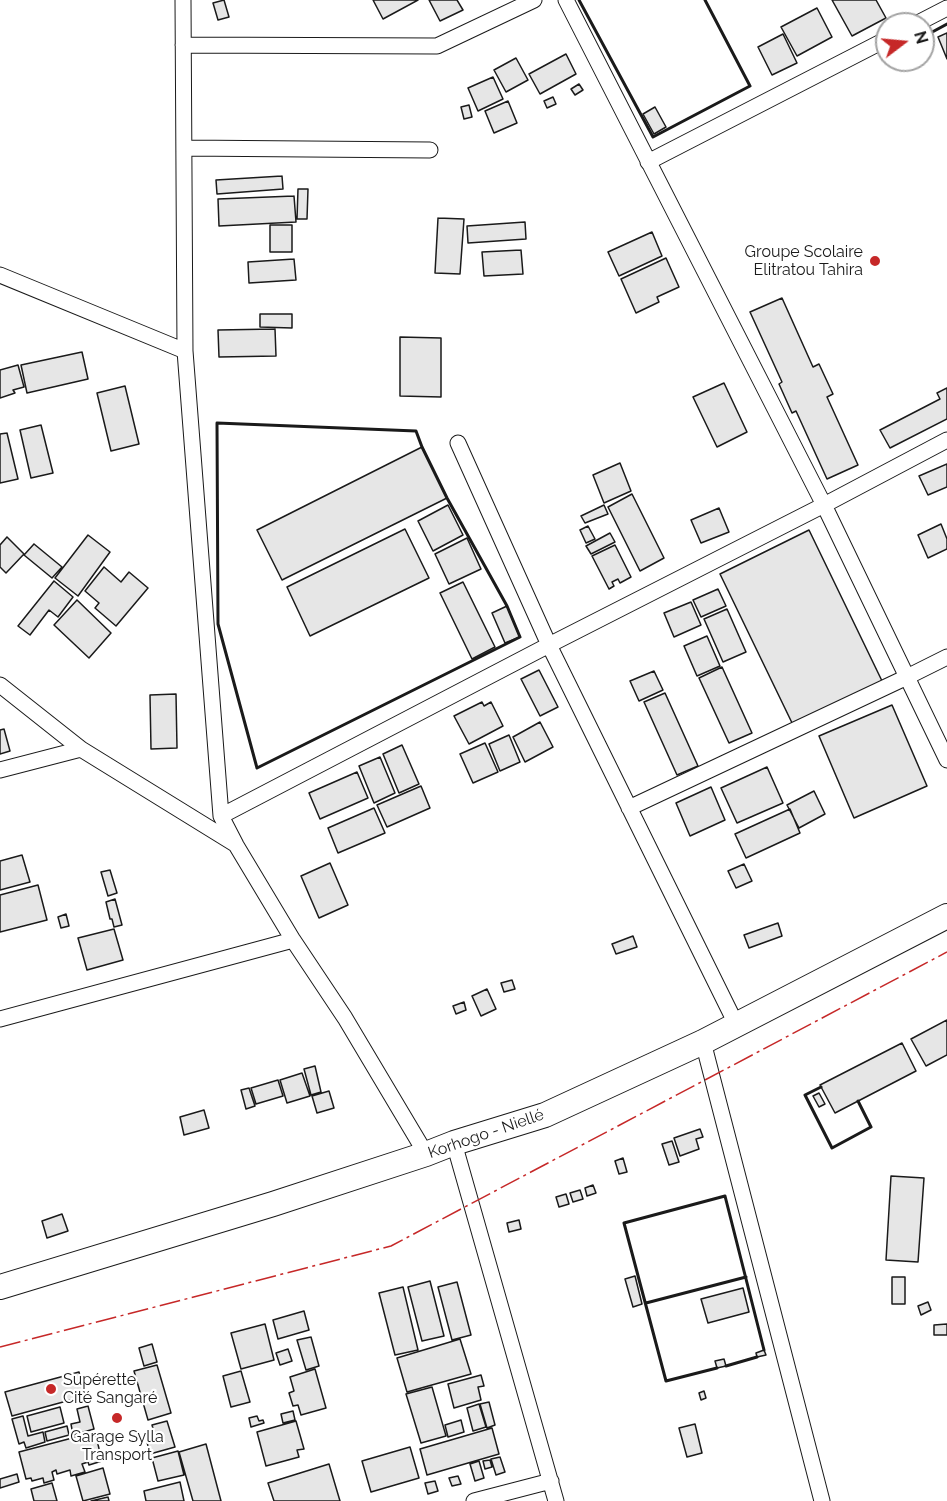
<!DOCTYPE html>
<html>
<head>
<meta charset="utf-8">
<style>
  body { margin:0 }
  #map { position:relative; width:947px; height:1501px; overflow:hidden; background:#fff; font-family:Raleway,sans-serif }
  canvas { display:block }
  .north { position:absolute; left:875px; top:12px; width:60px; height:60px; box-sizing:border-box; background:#fff; border:2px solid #a3a3a3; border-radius:50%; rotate:74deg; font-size:16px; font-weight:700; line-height:24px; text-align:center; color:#1a1a1a }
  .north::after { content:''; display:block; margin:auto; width:21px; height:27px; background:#c62828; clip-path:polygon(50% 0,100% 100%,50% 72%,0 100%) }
</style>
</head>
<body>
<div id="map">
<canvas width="947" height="1501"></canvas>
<div class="north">N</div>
</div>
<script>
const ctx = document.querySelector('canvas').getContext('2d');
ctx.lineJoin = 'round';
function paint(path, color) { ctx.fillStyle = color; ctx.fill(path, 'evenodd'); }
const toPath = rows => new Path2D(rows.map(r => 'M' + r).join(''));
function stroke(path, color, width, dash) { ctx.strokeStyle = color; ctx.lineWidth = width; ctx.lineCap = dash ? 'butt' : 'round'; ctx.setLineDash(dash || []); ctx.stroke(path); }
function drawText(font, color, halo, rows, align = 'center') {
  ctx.font = font + ' Raleway,sans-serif'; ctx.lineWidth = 4.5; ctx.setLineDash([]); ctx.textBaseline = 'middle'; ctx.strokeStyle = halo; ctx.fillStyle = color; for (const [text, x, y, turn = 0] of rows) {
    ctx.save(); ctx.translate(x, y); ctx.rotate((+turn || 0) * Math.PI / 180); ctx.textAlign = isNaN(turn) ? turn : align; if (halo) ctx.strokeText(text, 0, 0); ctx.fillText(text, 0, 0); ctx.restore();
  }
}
const building = toPath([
  [224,0,229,17,218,20,213,3,224,0],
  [373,0,418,0,383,19,373,0],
  [429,0,457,0,463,10,440,21,429,0],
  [832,0,876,0,886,18,852,36,832,0],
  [817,8,832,37,797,56,781,27,817,8],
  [947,33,947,59,938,37,947,33],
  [783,34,797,63,772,75,758,47,783,34],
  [566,54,576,74,540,94,529,74,566,54],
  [516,58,528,80,506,92,494,70,516,58],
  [493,77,503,99,478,111,468,88,493,77],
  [579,84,583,90,575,95,571,89,579,84],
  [553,97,556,104,547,108,544,101,553,97],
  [508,101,517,123,494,133,485,111,508,101],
  [469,105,472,117,464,119,461,107,469,105],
  [655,107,666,127,654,134,643,114,655,107],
  [282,176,283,189,217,194,216,180,282,176],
  [298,189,308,189,307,219,297,219,298,189],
  [294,196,296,222,219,226,218,199,294,196],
  [438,218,464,219,460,274,435,273,438,218],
  [525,222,526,239,468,243,467,226,525,222],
  [270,225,292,225,292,252,270,252,270,225],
  [652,232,662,256,619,276,608,252,652,232],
  [521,250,523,274,484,276,482,252,521,250],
  [666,258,679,287,657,297,659,302,636,313,621,279,666,258],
  [294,259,296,280,249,283,248,262,294,259],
  [782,298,813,367,819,364,833,394,827,397,858,465,827,479,796,411,792,413,779,384,782,382,750,312,782,298],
  [260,314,292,314,292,328,260,327,260,314],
  [275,329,276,356,219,357,218,330,275,329],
  [400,337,441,338,441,397,400,396,400,337],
  [82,352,88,379,27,393,21,365,82,352],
  [18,365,24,387,13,390,15,393,0,398,0,370,18,365],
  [724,383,747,432,717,447,693,397,724,383],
  [125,386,139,444,111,451,97,393,125,386],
  [947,388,947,419,890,448,880,430,940,399,937,393,947,388],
  [41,425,53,473,31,478,20,430,41,425],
  [7,433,18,479,0,483,0,434,7,433],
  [422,447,447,498,282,580,257,530,422,447],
  [620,463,631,491,604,503,593,475,620,463],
  [947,464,947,487,928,495,919,476,947,464],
  [632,494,664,558,640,571,608,507,632,494],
  [448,505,463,535,433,551,418,521,448,505],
  [604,505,608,514,585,523,581,516,604,505],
  [719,508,729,532,701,543,691,520,719,508],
  [941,524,947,539,947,549,928,558,918,535,941,524],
  [588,526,595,539,586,543,580,530,588,526],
  [405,529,429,578,310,636,287,587,405,529],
  [809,530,883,683,794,727,720,574,809,530],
  [610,533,615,542,591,554,586,546,610,533],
  [88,535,110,552,78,596,55,578,88,535],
  [7,537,24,554,6,573,0,567,0,545,7,537],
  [467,538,481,569,449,584,435,554,467,538],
  [34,544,62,567,52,578,24,555,34,544],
  [615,545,631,577,620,583,618,579,612,582,614,586,609,589,592,556,615,545],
  [104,567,121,582,129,572,148,588,116,626,95,608,99,603,85,591,104,567],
  [54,581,73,597,58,617,49,610,30,635,18,626,54,581],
  [463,582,495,647,472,659,440,593,463,582],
  [718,589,726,606,701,617,693,600,718,589],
  [77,600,111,633,89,658,54,625,77,600],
  [691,602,701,625,674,637,664,613,691,602],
  [507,606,520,637,505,643,492,613,507,606],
  [727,609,746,652,723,662,704,619,727,609],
  [707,636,720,666,697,676,684,646,707,636],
  [722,667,752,733,729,743,699,678,722,667],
  [539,670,558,707,540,716,521,679,539,670],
  [654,671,663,690,639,701,630,681,654,671],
  [665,693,698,766,677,775,644,702,665,693],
  [176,694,177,748,151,749,150,695,176,694],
  [482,702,484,706,491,702,503,726,469,744,454,716,482,702],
  [892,705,927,786,854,818,819,736,892,705],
  [540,722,553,747,525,762,513,737,540,722],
  [4,729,10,751,0,754,0,730,4,729],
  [509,735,520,762,500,771,489,744,509,735],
  [485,743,498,772,473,783,460,754,485,743],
  [402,745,419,784,399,793,383,754,402,745],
  [380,757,395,793,374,803,359,766,380,757],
  [767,767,783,803,737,823,721,788,767,767],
  [357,772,368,798,320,819,309,793,357,772],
  [421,786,430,808,387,827,377,805,421,786],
  [711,787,725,820,690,836,676,803,711,787],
  [814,791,825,814,799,828,787,805,814,791],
  [374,808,385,833,338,853,328,828,374,808],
  [790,809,800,833,746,858,735,834,790,809],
  [22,855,30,882,0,890,0,861,22,855],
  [330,863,348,905,319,918,301,876,330,863],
  [744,864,752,881,736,888,728,871,744,864],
  [110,870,117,893,108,896,101,872,110,870],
  [38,885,47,920,0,932,0,895,38,885],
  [115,899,122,925,114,927,112,919,110,919,106,902,115,899],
  [66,914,69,926,61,928,58,917,66,914],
  [778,923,782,936,749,948,744,935,778,923],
  [114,929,123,960,87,970,78,938,114,929],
  [633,936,637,947,616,954,612,944,633,936],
  [512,980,515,989,504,992,501,983,512,980],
  [487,989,496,1009,481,1016,472,996,487,989],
  [464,1002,466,1010,456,1014,453,1006,464,1002],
  [947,1020,947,1055,926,1066,911,1039,947,1020],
  [902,1043,916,1071,835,1113,820,1085,902,1043],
  [315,1066,321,1092,311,1095,304,1069,315,1066],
  [302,1073,310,1096,287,1103,280,1080,302,1073],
  [278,1080,283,1096,256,1104,251,1088,278,1080],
  [249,1088,255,1106,246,1109,241,1090,249,1088],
  [329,1091,334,1108,317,1113,312,1096,329,1091],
  [819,1093,825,1104,819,1107,813,1096,819,1093],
  [204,1110,209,1128,184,1135,180,1117,204,1110],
  [700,1129,703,1137,696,1139,699,1149,680,1156,674,1138,700,1129],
  [672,1141,679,1162,669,1165,662,1144,672,1141],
  [623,1158,627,1172,619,1174,615,1161,623,1158],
  [891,1176,924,1178,918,1262,886,1260,891,1176],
  [593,1185,596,1193,587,1196,585,1188,593,1185],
  [580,1190,583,1199,573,1202,570,1193,580,1190],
  [566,1194,569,1204,559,1207,556,1197,566,1194],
  [62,1214,68,1231,47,1238,42,1221,62,1214],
  [519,1220,521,1229,509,1232,507,1223,519,1220],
  [635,1276,642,1304,633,1307,625,1279,635,1276],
  [892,1277,905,1277,905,1304,892,1304,892,1277],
  [430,1281,444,1336,422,1341,408,1287,430,1281],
  [457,1282,471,1335,452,1340,438,1287,457,1282],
  [403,1287,418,1350,395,1355,379,1293,403,1287],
  [743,1288,749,1312,708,1323,701,1299,743,1288],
  [928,1302,931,1310,921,1315,918,1306,928,1302],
  [304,1311,309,1330,278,1339,273,1320,304,1311],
  [265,1324,274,1360,241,1369,231,1333,265,1324],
  [947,1324,947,1335,934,1335,934,1325,947,1324],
  [311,1337,319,1366,306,1370,297,1340,311,1337],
  [460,1339,471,1374,407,1392,397,1358,460,1339],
  [152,1344,157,1362,144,1366,139,1348,152,1344],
  [288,1349,292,1361,280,1365,276,1353,288,1349],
  [764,1350,766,1355,757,1357,756,1353,764,1350],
  [724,1359,726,1366,717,1368,715,1361,724,1359],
  [157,1365,171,1413,148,1420,134,1371,157,1365],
  [315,1369,326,1408,301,1415,298,1405,293,1406,289,1393,294,1391,290,1377,315,1369],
  [241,1371,250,1402,231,1407,223,1376,241,1371],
  [79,1372,85,1396,12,1416,5,1392,79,1372],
  [481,1375,484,1386,478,1387,481,1400,454,1408,448,1384,481,1375],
  [432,1387,446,1436,421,1443,406,1394,432,1387],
  [704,1391,706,1398,701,1400,699,1393,704,1391],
  [489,1402,495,1425,487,1428,480,1404,489,1402],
  [479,1404,486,1427,473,1431,467,1408,479,1404],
  [88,1406,94,1429,73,1435,71,1424,80,1422,77,1409,88,1406],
  [60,1407,64,1423,31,1432,27,1416,60,1407],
  [293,1411,295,1420,283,1423,281,1414,293,1411],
  [23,1416,28,1436,43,1432,45,1442,26,1448,24,1442,19,1444,12,1419,23,1416],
  [257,1416,259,1421,263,1420,264,1423,251,1427,249,1418,257,1416],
  [461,1420,464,1432,448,1437,445,1425,461,1420],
  [167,1421,175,1447,150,1454,145,1434,154,1432,152,1425,167,1421],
  [296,1421,304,1449,297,1450,299,1457,266,1466,257,1432,296,1421],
  [695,1424,702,1453,687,1457,679,1428,695,1424],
  [67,1426,69,1435,47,1441,45,1432,67,1426],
  [492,1428,499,1454,427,1475,420,1449,492,1428],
  [95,1432,102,1461,89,1465,88,1462,82,1464,85,1472,71,1476,70,1470,57,1474,56,1470,52,1472,54,1480,44,1483,43,1478,32,1481,31,1478,26,1479,19,1452,95,1432],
  [206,1444,221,1501,193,1501,179,1452,206,1444],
  [410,1447,419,1478,371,1492,362,1461,410,1447],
  [178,1451,184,1475,158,1481,152,1458,178,1451],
  [500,1457,505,1472,496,1475,491,1459,500,1457],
  [490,1460,492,1467,485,1469,483,1461,490,1460],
  [479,1461,484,1478,475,1481,470,1464,479,1461],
  [329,1464,340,1501,274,1501,268,1483,329,1464],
  [103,1468,110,1494,83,1501,76,1476,103,1468],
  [17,1474,19,1482,0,1488,0,1479,17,1474],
  [458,1476,461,1484,452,1486,449,1478,458,1476],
  [435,1481,438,1491,428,1494,425,1483,435,1481],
  [180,1482,184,1501,146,1501,144,1491,180,1482],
  [52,1483,57,1501,34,1501,31,1489,52,1483],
  [108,1497,109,1501,91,1501,108,1497]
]);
paint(building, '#e6e6e6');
stroke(building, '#1a1a1a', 1.5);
const minor = toPath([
  [183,0,185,351,221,816,236,845,293,940,345,1018,426,1154],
  [566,0,824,505,947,760],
  [916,24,947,8],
  [183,45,437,46,534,0],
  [184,148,430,150],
  [648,162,887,39],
  [0,275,185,351],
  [458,443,549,645,736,1024],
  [0,685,81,749,235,844],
  [0,770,81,749],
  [629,808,907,677,947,657],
  [221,816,549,645,824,505,947,440],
  [0,1019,293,940],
  [703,1042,822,1501],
  [454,1143,556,1501],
  [474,1501,551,1481]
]);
const primary = toPath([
  [0,1287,273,1204,426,1154,454,1143,545,1115,703,1042,947,916]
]);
stroke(minor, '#1a1a1a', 17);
stroke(primary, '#1a1a1a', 26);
stroke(minor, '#fff', 15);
stroke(primary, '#fff', 24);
stroke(toPath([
  [579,0,653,137,750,86,705,0],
  [923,37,947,24],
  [217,423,416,431,422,447,447,498,507,606,520,637,257,768,218,624,217,423],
  [821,1087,805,1095,832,1148,871,1127,858,1101],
  [646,1303,746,1277],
  [726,1366,757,1357],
  [717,1368,666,1381,624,1223,725,1196,764,1350]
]), '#1a1a1a', 3);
stroke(toPath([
  [0,1347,391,1246,947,952]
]), '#c62828', 1.5, [21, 4.5, 3, 4.5]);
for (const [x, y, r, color] of [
  [875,261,6,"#c62828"],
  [51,1389,6,"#c62828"],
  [117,1418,6,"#c62828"]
]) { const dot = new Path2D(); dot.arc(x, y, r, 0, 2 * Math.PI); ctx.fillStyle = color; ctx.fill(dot); stroke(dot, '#fff', 2); }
drawText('16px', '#1a1a1a', '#fff', [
  ["Groupe Scolaire",863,252],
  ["Elitratou Tahira",863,270],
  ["Supérette",63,1380,"left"],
  ["Cité Sangaré",63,1398,"left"],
  ["Garage Sylla",117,1437,"center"],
  ["Transport",117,1455,"center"]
], 'right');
drawText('16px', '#1a1a1a', '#fff', [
  ["Korhogo - Niellé",486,1134,-19]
]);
</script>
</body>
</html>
